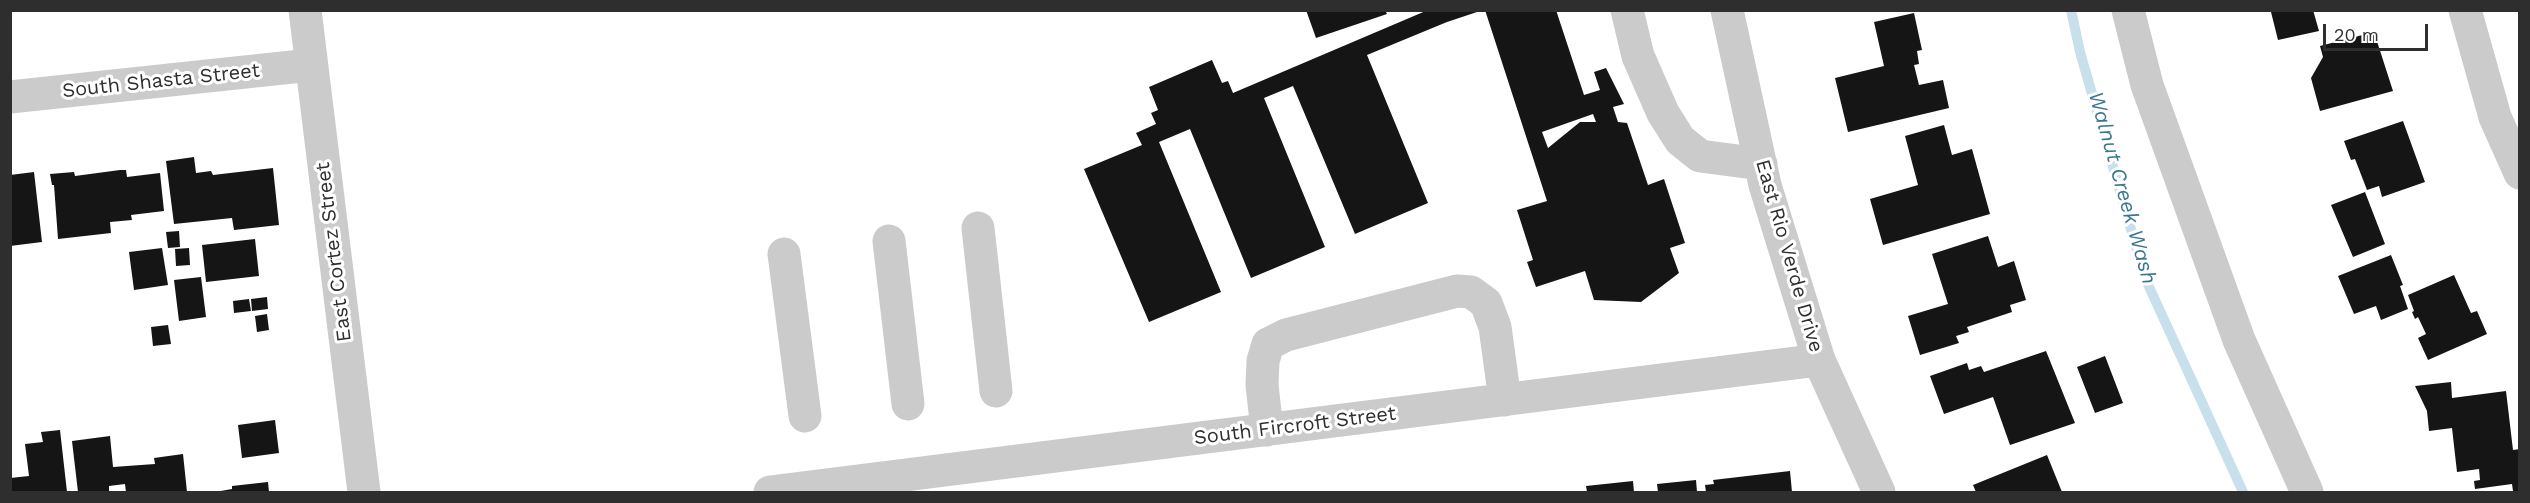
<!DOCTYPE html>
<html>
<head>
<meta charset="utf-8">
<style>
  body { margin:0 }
  #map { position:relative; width:2530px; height:503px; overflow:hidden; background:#fff; font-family:"Work Sans",sans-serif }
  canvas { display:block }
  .frame { position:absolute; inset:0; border:12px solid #2e2e2e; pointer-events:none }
  .scale { position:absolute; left:2323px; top:24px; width:105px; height:27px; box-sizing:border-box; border:3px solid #2e2e2e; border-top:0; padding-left:8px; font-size:18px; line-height:21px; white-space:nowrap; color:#2e2e2e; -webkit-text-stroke:4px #fff; paint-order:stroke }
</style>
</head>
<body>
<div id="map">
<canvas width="2530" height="503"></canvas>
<div class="frame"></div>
<div class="scale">20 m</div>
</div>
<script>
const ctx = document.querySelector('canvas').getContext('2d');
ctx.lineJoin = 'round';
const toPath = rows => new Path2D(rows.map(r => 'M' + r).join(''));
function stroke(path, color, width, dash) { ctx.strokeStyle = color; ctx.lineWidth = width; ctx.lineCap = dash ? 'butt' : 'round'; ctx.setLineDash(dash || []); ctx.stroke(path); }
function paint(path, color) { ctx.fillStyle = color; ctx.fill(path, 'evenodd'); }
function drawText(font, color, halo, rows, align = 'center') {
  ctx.font = font + ' "Work Sans",sans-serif'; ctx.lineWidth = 6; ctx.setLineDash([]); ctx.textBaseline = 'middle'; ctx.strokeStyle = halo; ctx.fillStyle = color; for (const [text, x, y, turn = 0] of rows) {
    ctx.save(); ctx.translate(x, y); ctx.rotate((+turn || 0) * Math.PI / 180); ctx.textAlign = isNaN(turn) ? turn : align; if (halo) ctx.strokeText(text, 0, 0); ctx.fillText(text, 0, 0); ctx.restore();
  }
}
stroke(toPath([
  [2071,10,2080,52,2145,278,2243,492]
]), '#c7e0ec', 10);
paint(toPath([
  [1306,10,1385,10,1387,14,1316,38],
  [1428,10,1480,11,1447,22,1367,55,1428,203,1355,234,1293,86,1264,98,1325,247,1251,278,1190,129,1159,142,1221,292,1149,322,1084,169,1142,145,1136,133,1156,124,1151,113,1158,110,1149,87,1212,60,1222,83,1228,81,1233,93],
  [1485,10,1556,10,1584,95,1600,90,1594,72,1606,68,1624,104,1613,107,1618,122,1627,123,1648,185,1664,179,1685,243,1670,248,1679,273,1641,302,1594,300,1585,271,1536,287,1527,262,1533,260,1517,210,1547,201],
  [1593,114,1596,122,1580,122,1548,148,1542,132],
  [2276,10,2313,10,2319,31,2278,40,2271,12],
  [1914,13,1922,50,1917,51,1919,64,1914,65,1919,85,1943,80,1949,108,1848,132,1835,78,1884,66,1874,22],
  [2374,32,2393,91,2320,111,2311,78,2323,57,2320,46],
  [2403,121,2425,182,2382,197,2379,186,2367,190,2355,159,2351,160,2344,141],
  [1944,125,1952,155,1972,149,1990,214,1883,245,1870,199,1918,185,1905,136],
  [194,157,196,173,211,171,213,175,273,168,279,225,234,230,232,218,174,224,166,161],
  [120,170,126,170,127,177,160,173,164,211,131,215,132,220,110,222,111,233,58,239,54,185,52,185,50,174,74,172,75,176],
  [34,172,42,242,10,246,10,175],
  [2365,192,2385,244,2353,257,2331,205],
  [179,231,180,247,168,248,166,232],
  [1988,236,1998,267,2014,261,2026,300,2010,305,2012,312,1967,327,1969,332,1956,336,1959,343,1920,355,1908,316,1948,304,1932,254],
  [255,239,259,276,206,282,202,245],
  [162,248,168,285,134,290,129,252],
  [189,248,190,265,176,266,175,249],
  [2391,255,2403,285,2400,286,2408,309,2381,320,2376,306,2354,314,2338,276],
  [2454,275,2471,313,2477,311,2487,334,2428,360,2418,338,2426,334,2418,317,2415,319,2412,312,2414,311,2408,295],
  [201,277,206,317,179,321,174,280],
  [267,297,268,309,252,311,251,299],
  [249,299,251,311,234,313,233,301],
  [267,314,269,330,257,332,255,316],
  [168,325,171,344,153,346,151,327],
  [2046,351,2075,423,2010,445,1993,397,1944,414,1930,376,1967,363,1969,370,1981,366,1984,372],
  [2105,356,2123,403,2095,413,2077,367],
  [2451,382,2452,398,2506,391,2513,450,2520,449,2520,491,2513,491,2512,484,2475,489,2474,481,2480,480,2479,469,2457,472,2452,428,2429,431,2427,411,2415,386],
  [275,420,279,453,242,458,238,425],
  [60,430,67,492,10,492,10,478,29,476,25,444,43,442,41,432],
  [110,436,113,467,155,464,154,458,183,454,187,492,126,492,125,484,109,486,109,492,78,492,72,441],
  [2047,455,2062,492,1976,492,1973,485],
  [1790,471,1792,492,1706,492,1705,485,1714,484,1713,480],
  [1696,480,1697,492,1658,492,1657,484],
  [1633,481,1634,492,1587,492,1586,486],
  [268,482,269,492,215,492,232,489,232,486]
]), '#151515');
stroke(toPath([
  [305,10,364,492],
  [1627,10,1638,56,1663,113,1680,140,1700,156,1761,164],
  [1727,10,1765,185,1819,360,1879,492],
  [2128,10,2147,85,2239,340,2307,492],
  [2465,10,2495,117,2520,173],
  [10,97,311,65],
  [978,228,996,391],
  [889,241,908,404],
  [784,254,805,416],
  [1267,430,1262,385,1263,361,1268,344,1286,335,1457,291,1471,292,1486,303,1495,327,1505,400],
  [770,492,1819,360]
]), '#cbcbcb', 33);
drawText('20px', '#2e2e2e', '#fff', [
  ["South Shasta Street",161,81,-6],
  ["East Cortez Street",334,252,-97],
  ["East Rio Verde Drive",1789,256,74],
  ["South Fircroft Street",1295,426,-7]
]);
drawText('italic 21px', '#3b7691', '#fff', [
  ["Walnut Creek Wash",2122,188,74]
]);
</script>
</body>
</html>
